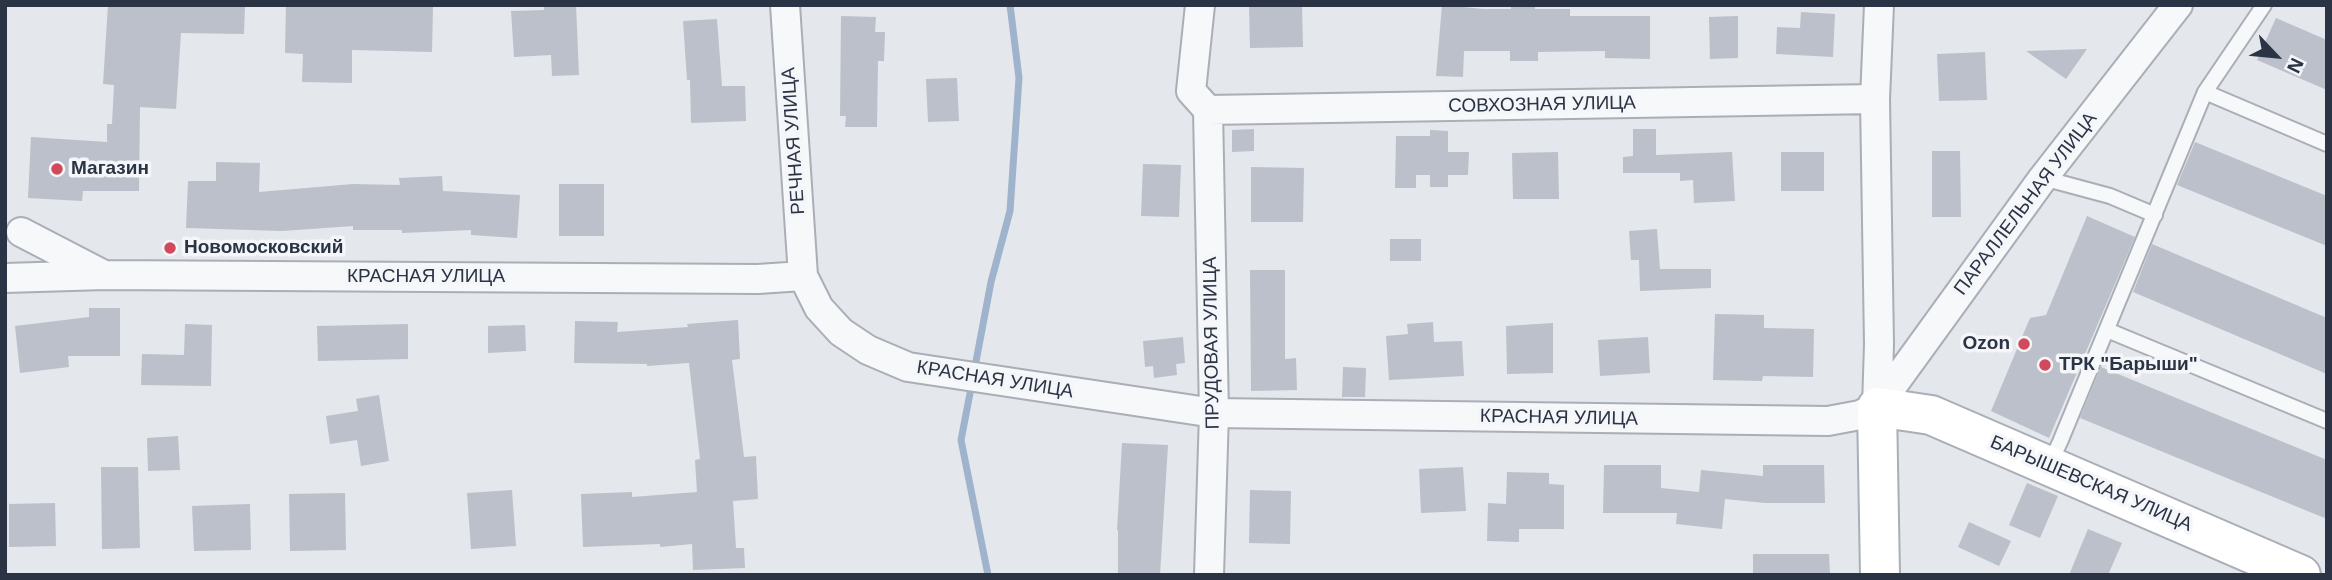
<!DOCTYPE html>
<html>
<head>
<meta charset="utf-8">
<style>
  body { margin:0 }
  #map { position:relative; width:2332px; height:580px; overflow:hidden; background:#e4e7ec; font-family:Helvetica,sans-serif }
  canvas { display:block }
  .frame { position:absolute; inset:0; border:7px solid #2b3445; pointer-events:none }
  .north { position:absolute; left:2241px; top:21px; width:70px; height:70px; -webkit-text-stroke:5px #f4f6f9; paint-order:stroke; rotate:116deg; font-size:19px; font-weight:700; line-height:28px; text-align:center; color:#2b3445 }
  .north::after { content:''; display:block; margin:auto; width:24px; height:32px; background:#2b3445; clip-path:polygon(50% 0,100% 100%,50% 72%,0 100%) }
</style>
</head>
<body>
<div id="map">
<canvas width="2332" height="580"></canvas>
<div class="frame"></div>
<div class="north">N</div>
</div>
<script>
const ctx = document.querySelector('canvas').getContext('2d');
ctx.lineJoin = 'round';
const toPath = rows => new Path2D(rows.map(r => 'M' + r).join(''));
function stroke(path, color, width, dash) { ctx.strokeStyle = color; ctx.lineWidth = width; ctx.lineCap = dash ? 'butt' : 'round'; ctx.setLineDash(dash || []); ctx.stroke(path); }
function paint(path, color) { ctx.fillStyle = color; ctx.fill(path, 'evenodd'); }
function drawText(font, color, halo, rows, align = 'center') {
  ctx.font = font + ' Helvetica,sans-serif'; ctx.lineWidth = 7; ctx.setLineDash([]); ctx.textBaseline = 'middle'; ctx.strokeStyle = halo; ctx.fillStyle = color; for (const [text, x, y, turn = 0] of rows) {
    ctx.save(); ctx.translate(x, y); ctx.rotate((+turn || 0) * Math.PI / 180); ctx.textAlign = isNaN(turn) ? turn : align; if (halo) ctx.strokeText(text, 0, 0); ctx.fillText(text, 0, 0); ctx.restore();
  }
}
stroke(toPath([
  [974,372,991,282,1010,211,1019,78,1010,5],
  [972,383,961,440,988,575]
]), '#9fb4cc', 7);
paint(toPath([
  [108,5,190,7,190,5,245,6,244,34,181,33,176,109,140,107,139,191,83,191,82,201,28,198,31,137,107,142,107,124,112,124,114,85,103,84],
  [286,5,433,7,432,52,352,50,352,83,302,82,303,54,285,53],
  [544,5,576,5,579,75,552,76,551,55,514,57,511,11,544,10],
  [1249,5,1302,5,1303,47,1250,48],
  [1442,5,1483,9,1511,9,1511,5,1535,5,1535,9,1570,9,1570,16,1650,16,1650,59,1605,58,1605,51,1538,52,1538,61,1510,61,1510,51,1464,51,1463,77,1436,76],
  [1801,12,1835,14,1833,57,1776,54,1777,27,1800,28],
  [841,16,876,17,875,32,885,32,884,61,878,61,877,127,845,127,846,116,840,116],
  [1738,16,1738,58,1710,59,1709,17],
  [2276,18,2327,40,2327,90,2257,60],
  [717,19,722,86,745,86,746,121,691,123,690,80,687,80,683,21],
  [2087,49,2066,79,2026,51],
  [1985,52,1987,100,1939,101,1937,54],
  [957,78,959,121,928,122,926,79],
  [1254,129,1254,151,1232,152,1232,130],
  [1633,129,1656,129,1656,155,1732,152,1735,201,1694,203,1693,180,1680,181,1680,173,1623,173,1623,157,1633,156],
  [1430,130,1448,131,1448,152,1469,152,1468,175,1448,175,1448,187,1430,187,1430,175,1416,175,1416,188,1395,188,1396,136,1430,136],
  [2195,142,2327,196,2327,246,2177,185],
  [1932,151,1960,151,1961,217,1932,217],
  [1558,152,1559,199,1513,199,1512,153],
  [1781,152,1824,152,1824,191,1781,191],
  [216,162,260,163,259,192,353,184,400,185,399,178,442,176,443,191,520,195,517,238,471,235,471,230,402,233,402,230,353,230,353,226,282,231,186,228,188,181,216,181],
  [1143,164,1181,165,1179,217,1141,216],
  [1251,167,1304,168,1303,222,1251,222],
  [559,184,604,184,604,236,559,236],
  [2087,216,2135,237,2049,438,1991,411,2030,318,2046,315],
  [1657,229,1660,269,1711,269,1711,288,1640,291,1639,260,1631,260,1629,231],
  [1390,239,1421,239,1421,261,1390,261],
  [2152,244,2327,318,2327,374,2133,292],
  [1250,270,1285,270,1285,359,1296,358,1297,390,1251,391],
  [89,308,120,308,120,356,68,356,69,367,20,373,15,326,89,317],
  [1715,314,1764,315,1764,328,1814,329,1813,377,1763,376,1762,381,1713,380],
  [738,320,740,359,732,360,744,457,756,456,758,499,733,501,736,548,744,548,745,568,693,570,692,544,660,547,660,544,583,547,581,494,632,492,632,497,697,492,695,460,700,459,689,363,647,366,647,364,574,363,575,321,618,322,617,332,688,327,687,324],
  [1433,322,1434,342,1462,341,1464,376,1389,380,1386,336,1408,334,1407,324],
  [1553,323,1553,373,1507,374,1506,326],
  [185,324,212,325,211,386,141,385,142,354,184,355],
  [408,324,408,359,318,361,317,326],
  [525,325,526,351,488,353,488,326],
  [1183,337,1185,363,1176,364,1177,375,1154,378,1153,366,1145,367,1143,341],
  [1648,337,1650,373,1600,376,1598,340],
  [1343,367,1366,368,1365,397,1342,397],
  [2101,367,2327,460,2327,519,2080,418],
  [379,395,389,461,361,466,357,440,330,444,326,416,358,411,356,399],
  [178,436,180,470,148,471,147,438],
  [1122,443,1168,445,1160,575,1118,575,1118,530,1117,530],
  [1604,465,1661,465,1661,488,1699,492,1701,470,1763,476,1763,465,1824,465,1825,503,1765,503,1725,499,1722,529,1676,524,1677,513,1603,513],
  [101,467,138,467,140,548,102,549],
  [1463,467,1466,511,1421,513,1419,469],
  [1507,472,1549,473,1549,484,1564,485,1564,529,1519,529,1519,542,1487,541,1488,503,1506,504],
  [2027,483,2058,496,2040,538,2009,525],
  [512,490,516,546,471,549,467,493],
  [1250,490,1291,491,1290,544,1249,543],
  [345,493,346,550,290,551,289,494],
  [55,503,56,546,9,547,9,504],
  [250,504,251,550,194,551,192,506],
  [1969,522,2011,541,1999,566,1958,547],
  [2088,529,2122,543,2108,575,2069,575],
  [1753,554,1829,554,1830,575,1753,575]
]), '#bbc0ca');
const lane = toPath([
  [2205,92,2327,144],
  [2043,178,2110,196,2155,215],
  [2107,330,2327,421],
  [2050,463,2060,442,2205,92,2264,5]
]);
const street = toPath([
  [785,5,803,276,819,308,841,332,868,350,908,367,1214,413,1828,421,1860,415,1877,407,2043,178,2178,5],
  [1200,5,1191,91,1208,110],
  [1208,110,1875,99],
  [1208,110,1214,413,1209,575],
  [21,232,102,274],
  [5,278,105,275,758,279,803,276],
  [1877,407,1879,344,1875,99,1879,5]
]);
const secondary = toPath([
  [1880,575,1877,407,1931,415,2301,575]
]);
stroke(lane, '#a9aeb7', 18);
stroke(street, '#a9aeb7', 32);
stroke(secondary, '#a9aeb7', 42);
stroke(lane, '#f7f8fa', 14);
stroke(street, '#f7f8fa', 28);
stroke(secondary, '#fff', 38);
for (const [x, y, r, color] of [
  [57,169,7,"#d1495b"],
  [170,248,7,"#d1495b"],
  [2024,344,7,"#d1495b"],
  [2045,365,7,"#d1495b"]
]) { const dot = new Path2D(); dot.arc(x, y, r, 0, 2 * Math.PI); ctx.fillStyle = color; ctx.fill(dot); stroke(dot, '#f4f6f9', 2.5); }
drawText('19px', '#2b3445', '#f4f6f9', [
  ["СОВХОЗНАЯ УЛИЦА",1542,105,-1],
  ["РЕЧНАЯ УЛИЦА",794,141,-94],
  ["ПАРАЛЛЕЛЬНАЯ УЛИЦА",2026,204,-53],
  ["КРАСНАЯ УЛИЦА",426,277],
  ["ПРУДОВАЯ УЛИЦА",1212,343,-91],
  ["КРАСНАЯ УЛИЦА",995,380,9],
  ["КРАСНАЯ УЛИЦА",1559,418,1],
  ["БАРЫШЕВСКАЯ УЛИЦА",2091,484,23]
]);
drawText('bold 19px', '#2b3445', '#f4f6f9', [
  ["Магазин",71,169],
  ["Новомосковский",184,248],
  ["Ozon",2010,344,"right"],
  ["ТРК \"Барыши\"",2059,365]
], 'left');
</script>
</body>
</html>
